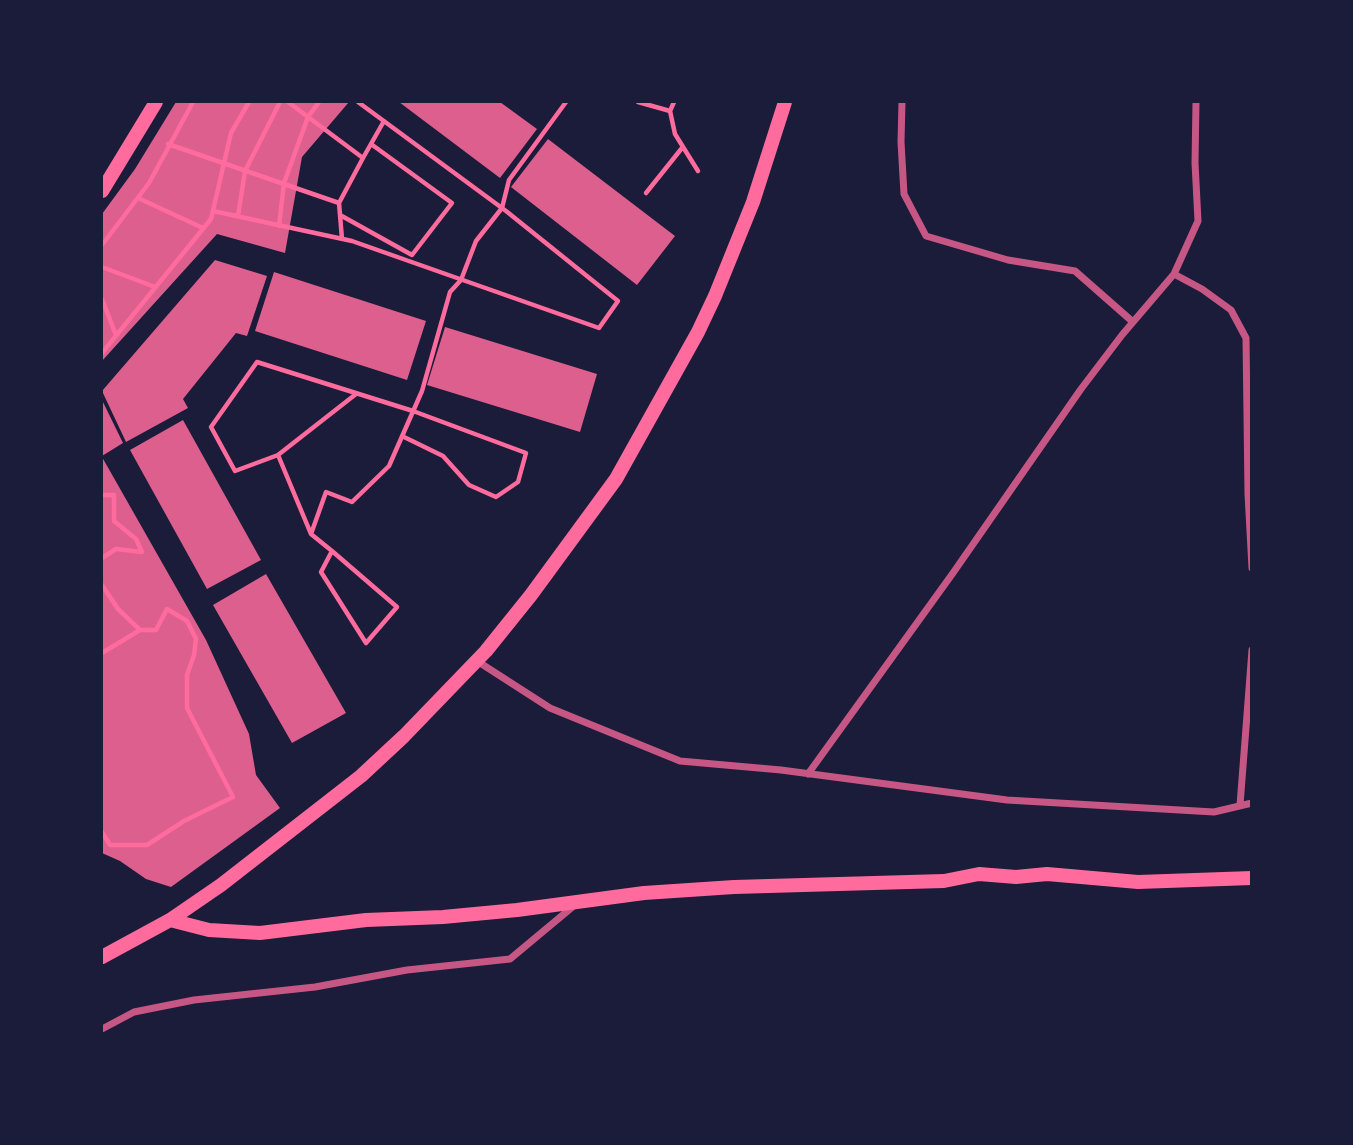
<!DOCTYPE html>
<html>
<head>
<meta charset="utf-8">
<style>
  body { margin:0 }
  #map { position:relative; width:1353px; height:1145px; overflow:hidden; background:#1b1b3a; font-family:"Work Sans",sans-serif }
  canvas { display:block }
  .frame { position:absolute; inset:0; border:103px solid #1b1b3a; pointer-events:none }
</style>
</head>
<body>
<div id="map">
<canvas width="1353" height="1145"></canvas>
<div class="frame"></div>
</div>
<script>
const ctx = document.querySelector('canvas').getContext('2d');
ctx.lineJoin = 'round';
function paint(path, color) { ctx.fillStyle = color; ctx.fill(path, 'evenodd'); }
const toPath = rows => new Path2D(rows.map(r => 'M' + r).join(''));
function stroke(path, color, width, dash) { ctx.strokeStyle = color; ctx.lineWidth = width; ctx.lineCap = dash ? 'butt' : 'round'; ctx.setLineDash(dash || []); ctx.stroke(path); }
paint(toPath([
  [176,102,349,102,302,157,285,253,217,234,102,361,102,214,135,169],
  [399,102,500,102,537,129,500,178],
  [548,139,675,236,637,285,511,187],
  [215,260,267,276,247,336,236,333,183,399,188,408,126,442,102,391],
  [274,272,426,321,407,380,255,331],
  [445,327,597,374,580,432,427,385],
  [102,400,123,443,102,456],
  [183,420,261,560,207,589,130,450],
  [102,457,206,640,249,734,256,775,280,808,171,887,146,879,120,861,102,853],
  [266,574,346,713,292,743,213,605]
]), '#dd5f8e');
stroke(toPath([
  [288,102,363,158,384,121],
  [638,102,670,111,675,134,698,171],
  [670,111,674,102],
  [168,144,339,203,342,239],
  [646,193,682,148],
  [138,198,203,228],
  [339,203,363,158],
  [213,211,352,241,599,328,618,301,506,211,358,102],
  [340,215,412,255,452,203,371,144],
  [238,216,245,171,280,102],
  [279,226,284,183,308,117,319,102],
  [102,245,149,183,193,102],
  [102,267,155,287],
  [102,299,116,335],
  [102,353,211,219,231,133,249,102],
  [278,455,356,394],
  [102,495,114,495,114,521,136,539,142,552,116,549,102,558],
  [311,534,278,455,235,471,211,427,257,362,413,411,526,453,518,482,496,497,469,485,443,456,402,436],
  [332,551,397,607,366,643,321,572,332,551,311,534,326,492,352,502,389,466,422,391,450,292,461,280,476,241,502,208,509,180,566,102],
  [102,585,118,609,140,630,156,630,167,609,187,621,196,639,194,655,187,675,187,708,233,797,184,821,147,845,110,845,102,832],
  [102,653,140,630]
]), '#ff6b9d', 4.5);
stroke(toPath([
  [902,102,901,142,904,194,926,236,1008,260,1075,271,1133,322],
  [1174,274,1202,289,1231,310,1246,338,1248,494,1252,568],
  [477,661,550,708,680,761,781,770,1007,800,1214,812,1252,803],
  [808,774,953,573,1081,389,1122,335,1174,274,1198,221,1195,163,1196,102],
  [1240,805,1252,650],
  [102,1029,134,1012,194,1000,315,987,407,970,510,959,576,904]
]), '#c65784', 7);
stroke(toPath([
  [102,191,156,102],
  [170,920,209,930,260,933,366,920,443,917,517,910,644,893,734,887,944,881,979,874,1016,877,1047,874,1138,882,1252,878],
  [102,957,170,920,221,885,361,776,404,736,486,651,531,595,616,479,698,332,715,296,753,202,785,102]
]), '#ff6b9d', 14);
</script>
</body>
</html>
